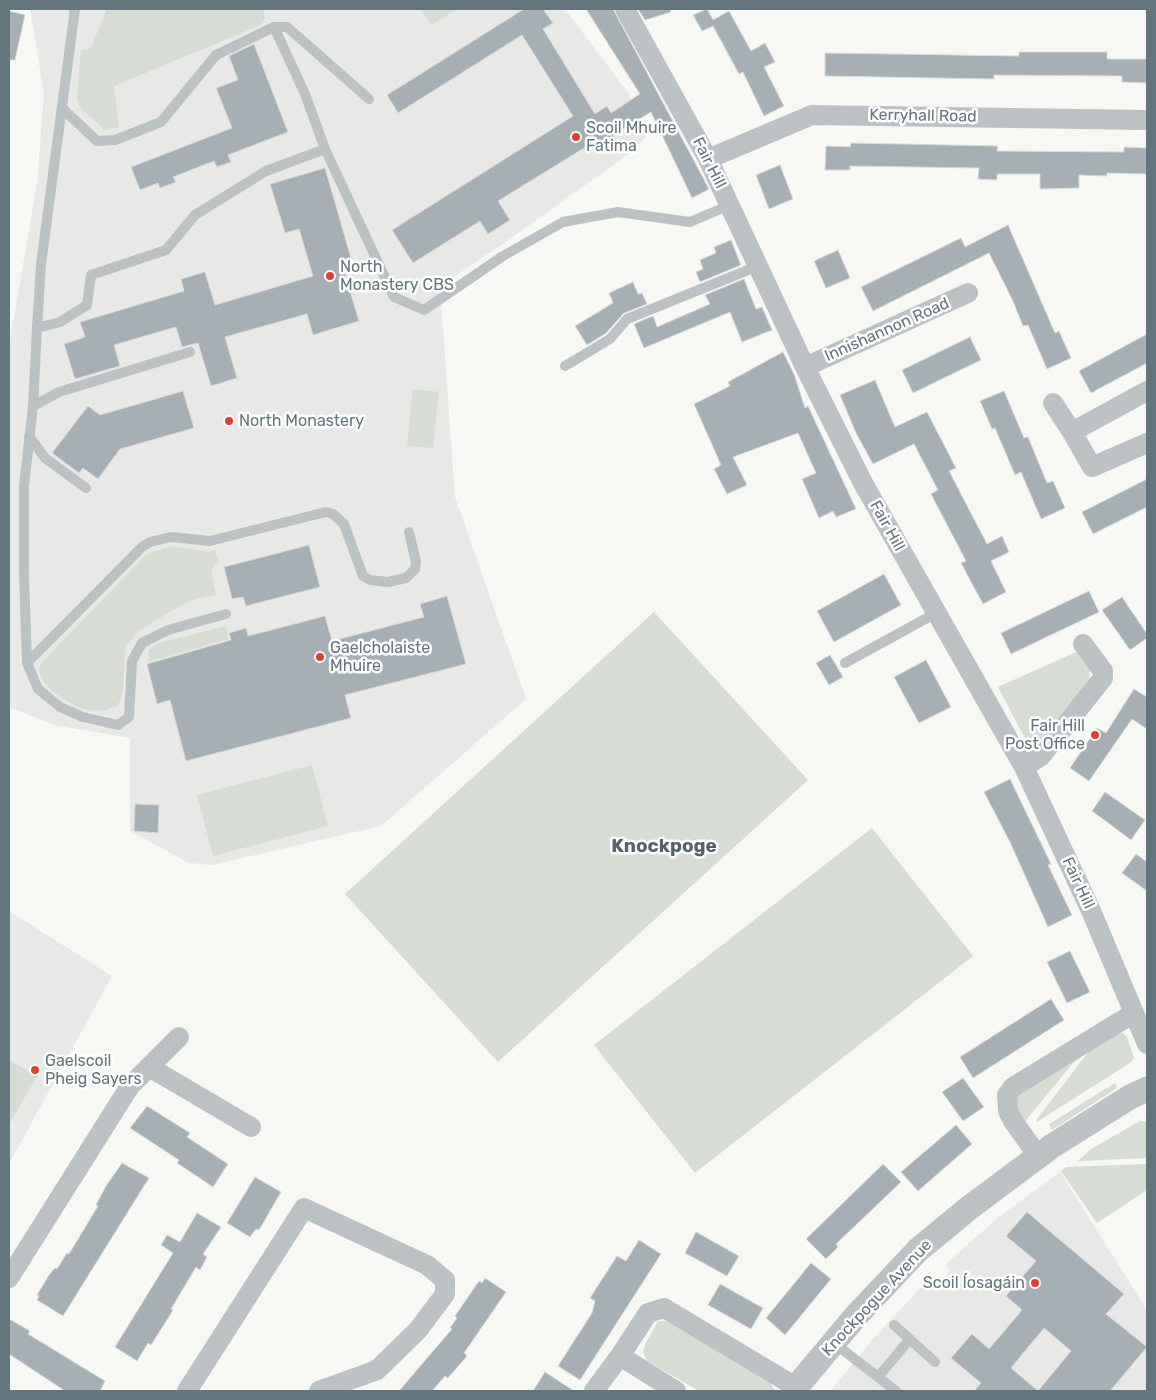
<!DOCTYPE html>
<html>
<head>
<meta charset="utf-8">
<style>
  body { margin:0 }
  #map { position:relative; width:1156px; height:1400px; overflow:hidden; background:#f7f7f4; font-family:Rubik,sans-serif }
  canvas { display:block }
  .frame { position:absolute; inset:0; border:10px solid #64767d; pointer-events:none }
</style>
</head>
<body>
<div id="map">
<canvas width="1156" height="1400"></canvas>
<div class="frame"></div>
</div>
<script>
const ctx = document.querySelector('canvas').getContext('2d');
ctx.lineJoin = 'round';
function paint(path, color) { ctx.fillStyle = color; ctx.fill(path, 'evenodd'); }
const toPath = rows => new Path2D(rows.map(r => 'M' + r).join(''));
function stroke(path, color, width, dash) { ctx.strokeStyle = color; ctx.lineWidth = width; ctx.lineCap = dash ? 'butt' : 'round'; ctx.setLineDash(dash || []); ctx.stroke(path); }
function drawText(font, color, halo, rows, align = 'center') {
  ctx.font = font + ' Rubik,sans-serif'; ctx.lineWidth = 5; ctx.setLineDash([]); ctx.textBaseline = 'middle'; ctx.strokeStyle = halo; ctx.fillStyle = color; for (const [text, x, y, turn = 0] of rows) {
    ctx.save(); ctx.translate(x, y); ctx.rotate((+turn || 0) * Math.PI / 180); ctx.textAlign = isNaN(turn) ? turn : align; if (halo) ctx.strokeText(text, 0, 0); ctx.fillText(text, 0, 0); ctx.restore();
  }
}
paint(toPath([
  [30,9,565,9,629,94,649,133,634,150,510,239,440,286,455,497,526,699,381,826,212,865,189,863,130,831,130,738,54,725,9,707,9,346,37,183,44,94],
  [9,911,112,976,9,1164],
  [1060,1172,1147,1310,1147,1391,830,1391,872,1340,924,1284,932,1281,938,1285,950,1271,947,1267,948,1262,1000,1216]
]), '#e8e8e7');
paint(toPath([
  [107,9,263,9,265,19,261,25,114,86,119,127,105,130,81,109,77,98,81,51,91,48],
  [421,9,458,9,431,25],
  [413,389,439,392,433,448,407,446],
  [171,546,209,552,215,550,218,561,213,566,212,575,216,595,192,600,176,608,139,631,127,645,125,651,123,691,118,706,102,711,87,710,73,705,53,692,41,678,39,670,42,662,147,554],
  [654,612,808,780,498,1062,345,894],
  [226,626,229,639,148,662,149,650,159,643],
  [1076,652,1090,669,1089,682,1039,747,1029,746,998,687],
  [312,765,328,826,213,856,197,795],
  [872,828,973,956,695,1173,594,1045],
  [1114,1031,1123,1033,1127,1037,1134,1058,1130,1063,1037,1122,1037,1119,1096,1042],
  [1087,1046,1023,1124,1014,1107,1017,1091],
  [9,1060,37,1076,9,1125],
  [1115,1083,1117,1088,1052,1130,1049,1124],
  [1140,1121,1147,1122,1147,1158,1078,1161,1091,1149],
  [1147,1164,1147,1190,1097,1223,1061,1171,1066,1167],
  [658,1321,674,1321,770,1382,775,1391,699,1391,647,1361,643,1352,646,1343]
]), '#d7dcd4');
const building = toPath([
  [524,9,543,9,553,23,543,29,595,114,607,106,611,113,640,94,586,9,613,9,709,189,692,198,651,112,613,135,618,143,604,152,597,140,498,201,510,220,488,234,480,221,413,263,392,230,573,116,522,35,398,113,387,95,524,9],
  [638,9,670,9,671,12,645,20,638,9],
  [707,9,713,20,729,11,751,51,765,43,775,62,764,67,784,106,764,116,743,72,739,74,713,26,702,31,693,15,707,9],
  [9,11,25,15,15,60,9,60,9,11],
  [254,44,288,132,228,155,231,162,217,167,214,161,173,177,176,182,160,188,158,183,140,190,131,167,232,128,216,88,238,80,229,56,254,44],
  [1019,52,1107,52,1107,59,1147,59,1147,83,1122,82,1122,76,994,75,994,79,825,76,825,53,1019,56,1019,52],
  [851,143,998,146,997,151,1124,152,1124,147,1147,148,1147,174,1107,173,1107,176,1079,175,1079,188,1040,189,1040,174,997,174,997,180,978,179,979,168,850,166,850,170,825,170,826,146,850,147,851,143],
  [780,165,793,199,769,209,756,175,780,165],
  [325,168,351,258,341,261,359,321,313,335,307,314,225,337,237,378,211,386,198,343,182,347,176,327,114,345,120,366,75,379,64,344,85,337,80,322,184,291,181,279,205,272,215,305,313,276,299,229,285,233,270,184,325,168],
  [1008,225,1055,333,1059,331,1071,358,1047,369,1028,325,1023,326,1012,299,989,253,873,311,861,287,961,238,965,247,1008,225],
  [731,240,741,265,700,282,696,272,703,269,700,260,716,253,714,247,731,240],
  [838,250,850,278,826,288,814,261,838,250],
  [744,279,756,309,762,307,772,330,742,342,730,312,644,348,634,324,653,316,657,327,710,304,705,295,744,279],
  [633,282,638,294,642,293,647,304,624,313,606,333,587,345,575,326,613,303,609,293,633,282],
  [1147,334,1147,363,1091,393,1079,371,1147,334],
  [970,337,981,360,913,393,902,370,970,337],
  [783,352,794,374,805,408,808,406,856,509,836,517,833,511,819,518,802,479,816,473,798,433,733,457,747,485,727,494,714,469,721,465,694,404,730,386,728,382,783,352],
  [875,380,895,427,927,412,956,468,949,471,987,544,1002,536,1009,552,991,561,1006,592,983,604,961,563,966,561,931,494,938,490,914,444,873,464,856,433,840,395,875,380],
  [183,391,194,428,120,449,98,479,83,468,79,473,52,453,88,406,100,415,183,391],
  [1004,391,1024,438,1028,437,1047,483,1053,481,1065,508,1041,519,1021,472,1015,475,995,428,992,429,980,401,1004,391],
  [1147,479,1147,507,1093,534,1082,512,1147,479],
  [309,545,320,587,246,606,243,597,232,599,224,567,309,545],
  [884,574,901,605,834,642,817,611,884,574],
  [1089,591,1099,612,1011,654,1001,633,1089,591],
  [447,596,466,664,345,695,351,718,186,761,170,700,157,704,147,664,231,640,229,633,246,628,248,636,325,616,332,641,424,617,420,604,447,596],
  [1122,597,1147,634,1147,638,1130,650,1102,610,1122,597],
  [830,655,843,677,829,685,816,663,830,655],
  [926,660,951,707,919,723,894,677,926,660],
  [1134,689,1147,697,1147,729,1132,719,1089,781,1070,768,1097,728,1106,733,1134,689],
  [1010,779,1051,864,1048,865,1072,915,1048,927,1010,842,984,792,1010,779],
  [1105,792,1145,820,1131,840,1092,811,1105,792],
  [135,804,159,805,158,833,134,831,135,804],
  [1136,854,1147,862,1147,891,1122,873,1136,854],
  [1070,951,1090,992,1067,1003,1047,962,1070,951],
  [1051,999,1064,1020,973,1078,960,1057,1051,999],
  [963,1078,984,1107,963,1121,942,1092,963,1078],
  [147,1106,190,1133,187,1137,228,1164,213,1187,177,1163,179,1160,130,1128,147,1106],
  [956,1125,972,1144,918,1191,901,1172,956,1125],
  [122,1163,149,1178,63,1316,37,1300,39,1296,37,1295,49,1275,55,1268,57,1269,67,1253,69,1254,98,1206,96,1205,106,1186,122,1163],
  [883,1164,901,1182,836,1244,838,1247,826,1259,806,1239,883,1164],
  [255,1177,281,1192,259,1230,256,1229,250,1237,227,1223,255,1177],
  [1027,1212,1124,1294,1106,1314,1147,1347,1110,1391,974,1391,981,1383,951,1358,972,1334,989,1349,1022,1310,1006,1296,1036,1261,1006,1236,1027,1212],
  [1044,1328,1071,1351,1038,1391,1011,1368,1044,1328],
  [197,1213,221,1227,203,1254,207,1257,200,1270,196,1267,171,1309,173,1310,165,1323,151,1345,148,1343,137,1361,115,1347,173,1253,161,1245,167,1235,180,1242,197,1213],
  [696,1232,739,1256,727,1276,685,1253,696,1232],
  [639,1240,661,1254,580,1380,558,1366,592,1313,595,1301,590,1298,617,1256,626,1261,639,1240],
  [811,1263,831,1279,785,1335,766,1318,811,1263],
  [485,1278,506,1292,464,1353,467,1356,448,1378,445,1376,432,1391,399,1391,452,1329,450,1328,457,1318,455,1316,479,1281,482,1283,485,1278],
  [720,1284,763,1308,751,1329,708,1305,720,1284],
  [9,1319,30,1331,28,1334,105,1381,100,1391,65,1391,9,1354,9,1319],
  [545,1372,574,1391,533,1391,545,1372]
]);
paint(building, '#a6afb3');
stroke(building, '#d9d8d7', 1);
stroke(toPath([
  [274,27,287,27,369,99],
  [63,109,97,141,115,140,161,122,216,55,274,27,305,94,325,149,394,297,424,310,503,256,563,222,618,212,690,222,730,205],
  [37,328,41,264,75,9],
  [565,366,610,339,627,319,758,266],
  [33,406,59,392,190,352],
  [29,436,45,458,86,488],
  [226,614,168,630,142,643,132,661,129,717,118,725,83,717,60,707,38,689,27,663,24,574,24,486,33,406,37,328,60,322,87,305,91,275,166,250,195,215,266,171,325,149],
  [27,663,142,547,150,542,171,537,210,541,326,512,333,514,344,524,363,576,370,580,388,582,406,578,415,569,416,562,409,532],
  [845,663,936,613],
  [894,1325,935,1362],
  [834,1343,896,1391],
  [878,1377,910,1339]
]), '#bcc2c4', 10);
stroke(toPath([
  [625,9,708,159,805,367,863,483,1024,767,1092,913,1147,1044],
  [708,159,812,115,1147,120],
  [805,367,968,293],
  [1053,403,1072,432,1147,391],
  [1072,432,1092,467,1147,443],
  [1024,767,1041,756,1103,678,1103,671,1083,644],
  [149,1067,251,1127],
  [1038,1156,1013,1121,1008,1111,1007,1095,1013,1087,1134,1013],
  [9,1278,130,1086,179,1037],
  [187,1391,304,1208,427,1265,445,1280,445,1294,418,1330,377,1370,319,1391],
  [594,1391,620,1356],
  [676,1391,620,1356,648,1313,664,1308,796,1387]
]), '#bcc2c4', 20);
stroke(toPath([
  [793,1391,855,1317,918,1250,969,1208,1052,1146,1130,1097,1147,1089]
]), '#bcc2c4', 25);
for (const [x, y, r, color] of [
  [576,137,5,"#d94233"],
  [330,276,5,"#d94233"],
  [229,421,5,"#d94233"],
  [320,657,5,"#d94233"],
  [1095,735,5,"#d94233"],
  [35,1070,5,"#d94233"],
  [1035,1283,5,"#d94233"]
]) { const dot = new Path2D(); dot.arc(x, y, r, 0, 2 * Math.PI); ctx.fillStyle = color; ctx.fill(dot); stroke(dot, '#fff', 2); }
drawText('16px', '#64767d', '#fff', [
  ["Kerryhall Road",923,116,1],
  ["Fair Hill",709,163,63],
  ["Innishannon Road",887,330,-24],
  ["Fair Hill",887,526,61],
  ["Fair Hill",1078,883,65],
  ["Knockpogue Avenue",877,1298,-47]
]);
drawText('16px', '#64767d', '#fff', [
  ["Scoil Mhuire",586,128],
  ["Fatima",586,146],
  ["North",340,267],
  ["Monastery CBS",340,285],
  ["North Monastery",239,421],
  ["Gaelcholaiste",330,648],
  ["Mhuire",330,666],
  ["Fair Hill",1085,726,"right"],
  ["Post Office",1085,744,"right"],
  ["Gaelscoil",45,1061],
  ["Pheig Sayers",45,1079],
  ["Scoil Íosagáin",1025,1283,"right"]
], 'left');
drawText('bold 19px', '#556369', '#fff', [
  ["Knockpoge",664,847]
]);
</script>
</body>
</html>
